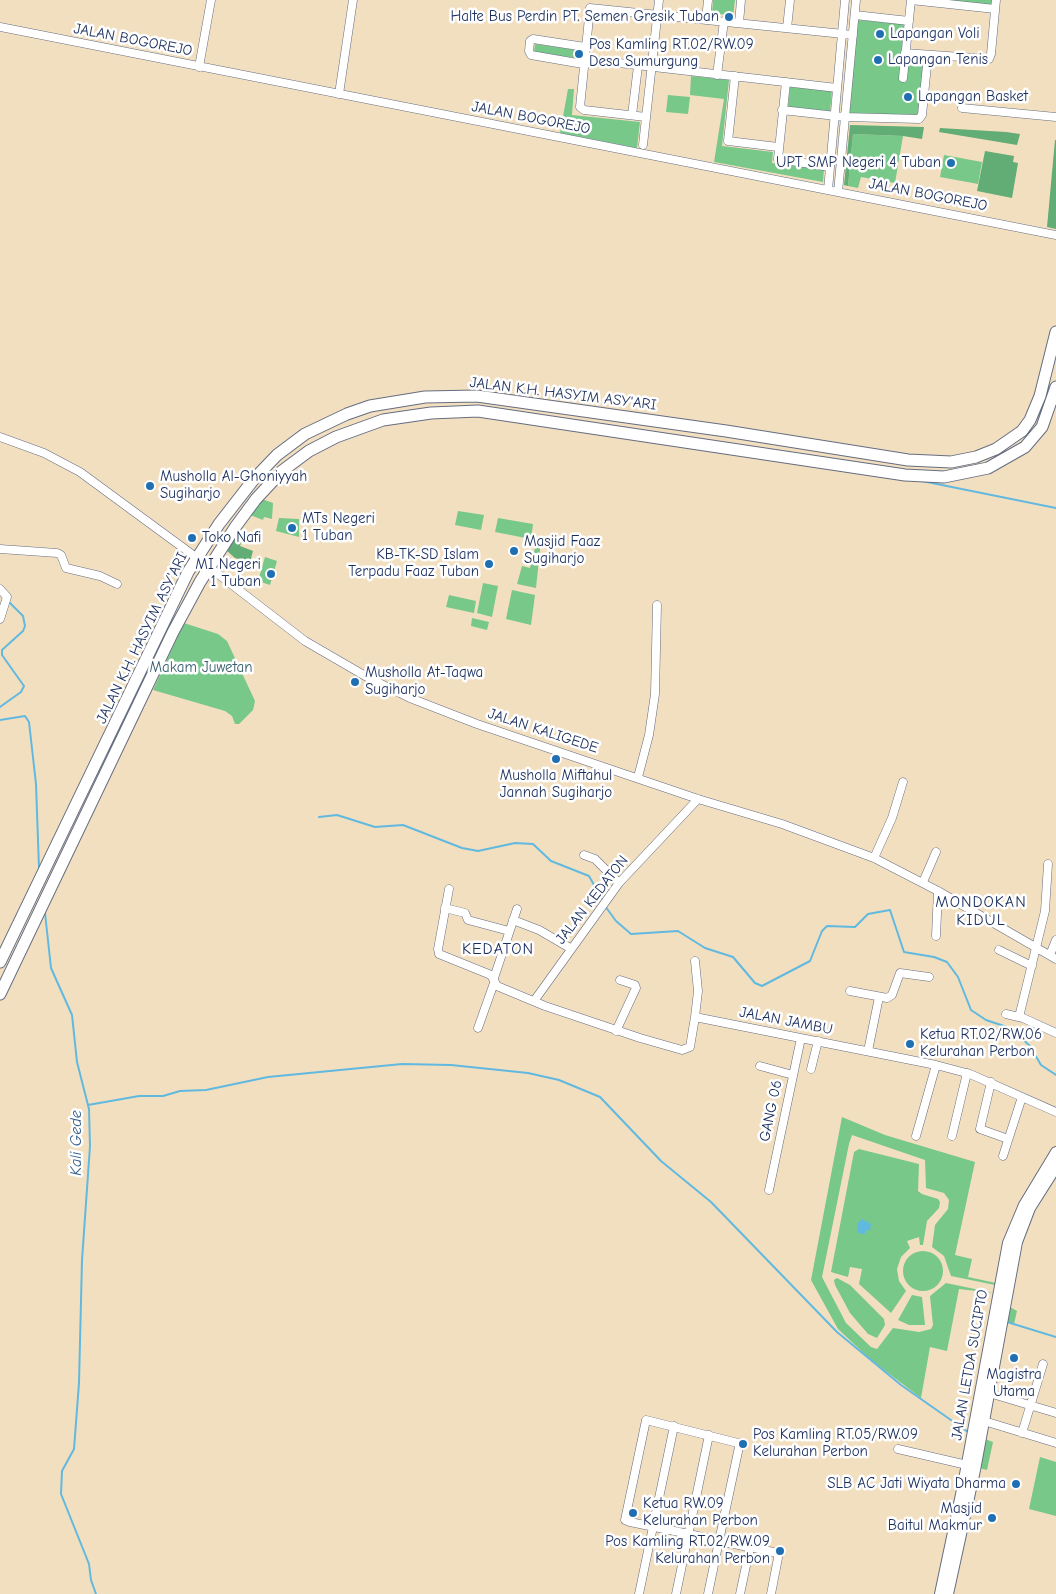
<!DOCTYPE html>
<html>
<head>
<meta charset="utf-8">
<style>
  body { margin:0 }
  canvas { display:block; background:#f2dfc0 }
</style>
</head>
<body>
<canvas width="1056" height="1594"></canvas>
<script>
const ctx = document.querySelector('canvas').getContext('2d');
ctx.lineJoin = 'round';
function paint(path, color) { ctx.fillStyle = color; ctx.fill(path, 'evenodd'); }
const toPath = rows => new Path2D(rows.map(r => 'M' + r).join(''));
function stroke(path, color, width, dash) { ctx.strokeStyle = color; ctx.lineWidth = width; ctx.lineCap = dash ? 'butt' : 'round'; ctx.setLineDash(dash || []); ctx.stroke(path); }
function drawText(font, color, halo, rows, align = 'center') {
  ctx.font = font + ' "Comic Neue",sans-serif'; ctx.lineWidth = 5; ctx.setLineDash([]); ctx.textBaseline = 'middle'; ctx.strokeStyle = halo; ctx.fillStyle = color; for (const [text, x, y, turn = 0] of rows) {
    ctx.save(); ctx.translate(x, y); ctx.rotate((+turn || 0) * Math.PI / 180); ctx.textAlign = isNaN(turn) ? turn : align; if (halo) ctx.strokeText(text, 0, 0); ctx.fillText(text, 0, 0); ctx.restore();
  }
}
paint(toPath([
  [713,0,735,0,733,16,712,13],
  [944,0,992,0,991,5],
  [857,20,904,24,899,78,906,78,908,57,924,59,918,115,848,113],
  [535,44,577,50,576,58,534,52],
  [691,76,729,80,722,146,773,152,772,163,824,169,823,182,714,162,724,99,690,95],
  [790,87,832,91,830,112,788,107],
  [568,89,574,89,572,115,640,122,637,148,560,133],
  [668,95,690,97,688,114,666,112],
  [853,134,903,136,895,183,861,177,858,188,848,186],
  [944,155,982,162,978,184,940,177],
  [262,499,273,503,272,519,264,517,263,520,250,515],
  [458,511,484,515,481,530,455,525],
  [279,518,299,519,299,537,276,531],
  [498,518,533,524,531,539,495,532],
  [534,539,541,540,536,588,517,584,522,566,530,568,535,548,532,547],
  [265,557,277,561,270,585,258,581],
  [483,583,498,586,492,617,477,613],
  [512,590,535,595,531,625,506,619],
  [449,595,476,601,474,613,446,607],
  [472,618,489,622,487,630,471,626],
  [184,623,218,634,227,641,255,701,253,710,239,724,235,724,232,716,225,711,153,690],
  [842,1117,885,1135,975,1162,955,1255,972,1259,968,1277,996,1283,995,1285,951,1276,944,1256,932,1247,935,1225,948,1209,949,1200,944,1193,926,1188,925,1160,852,1135,849,1144,822,1277,846,1323,871,1347,877,1349,893,1328,919,1332,931,1329,933,1325,930,1296,946,1283,994,1293,959,1289,947,1351,930,1347,921,1398,871,1360,838,1329,811,1280],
  [859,1149,919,1164,918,1191,922,1194,938,1199,940,1202,939,1208,927,1221,923,1245,920,1245,919,1237,907,1241,910,1248,901,1257,897,1269,899,1281,906,1291,891,1313,859,1284,862,1269,850,1267,848,1277,831,1272,854,1152],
  '903 1271a20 20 0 1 1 40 0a20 20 0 1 1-40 0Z',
  [837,1278,850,1285,884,1319,885,1325,877,1338,868,1334,850,1313,835,1285,834,1280],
  [912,1295,922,1297,925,1325,909,1325,898,1320],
  [1010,1307,1017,1311,1014,1324,1007,1322],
  [985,1439,993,1442,987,1470,979,1468],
  [1040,1457,1056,1462,1056,1516,1029,1509]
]), '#78c889');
paint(toPath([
  [850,125,924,127,922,139,903,136,853,134,848,186,844,185],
  [940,128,1006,132,1020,134,1017,145,939,132],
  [1055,140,1056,140,1056,229,1047,227],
  [985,151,1014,156,1013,162,1018,163,1012,198,977,191],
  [239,530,245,532,240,546,253,551,250,562,235,558,226,550]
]), '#62ac75');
paint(toPath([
  [862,1219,871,1224,870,1230,865,1231,865,1234,858,1233,857,1224]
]), '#62b9df');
stroke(toPath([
  [922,481,1056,508],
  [0,707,21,692,24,686,2,655,2,650,23,631,25,626,23,616,8,601],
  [0,720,25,716,29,722,36,784,39,868],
  [319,817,337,815,375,827,403,825,462,848,478,851,515,843,533,844,551,861,589,876,603,901],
  [605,906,616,921,631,934,678,931,705,948,733,957,755,983,762,986,810,961,822,931,827,926,855,927,868,914,890,910,904,952,934,957,947,962,958,977,971,1010,986,1020,1007,1027,1018,1035,1030,1046,1041,1065,1056,1075],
  [45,913,51,968,72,1015,77,1062,89,1109,90,1146,82,1260,79,1383,74,1449,62,1471,61,1494,89,1564,91,1580,96,1594],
  [88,1105,139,1096,163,1096,180,1091,206,1090,268,1077,402,1064,451,1065,528,1073,559,1080,600,1097,661,1161,711,1202,837,1332,901,1385,968,1432],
  [1007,1322,1056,1337]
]), '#62b9df', 2);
const minor = toPath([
  [911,0,995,9],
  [855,15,909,21],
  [706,20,708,0],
  [739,23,741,0],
  [0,27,1056,235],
  [787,28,790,0],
  [905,53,989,59,991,54,996,0],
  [584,59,837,88],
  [583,64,531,55,529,51,530,41,533,39,585,47],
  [199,67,211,0],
  [717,75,724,21],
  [735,76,728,141,778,147],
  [903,78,911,0],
  [786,82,778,159,830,167],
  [339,94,353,0],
  [962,108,1056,117],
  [782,110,845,117,919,119,922,115,928,55],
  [632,115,638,66],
  [646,117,584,110,580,107,590,8,853,35],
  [643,145,659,0],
  [828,190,845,0],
  [838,192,856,0],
  [0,437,44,453,80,472,197,558],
  [0,549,57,553,61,555,66,568,100,576,117,584],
  [209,567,305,641,367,677,410,698,477,724,698,799,782,824,874,858,938,891,1056,959],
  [0,589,7,597,0,619],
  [638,777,649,735,655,694,657,605],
  [584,855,595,859,619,883],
  [874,858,892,818,903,782],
  [923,882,936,852],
  [449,889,438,949,439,954,491,975,497,986,545,1006,640,1038,682,1050,690,1047,695,1017,936,1065,970,1074,1056,1112],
  [445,908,465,913,468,920,509,931],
  [513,920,539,930,570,948],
  [936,936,938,891],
  [999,950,1032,966],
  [1050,955,1056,940],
  [494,978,517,909],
  [850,991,887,998,892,995,900,973,929,977],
  [534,1001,619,883,698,799],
  [1006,1014,1023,1018,1056,1033],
  [695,1017,698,991,695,961],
  [1019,1017,1045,911,1048,864],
  [478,1028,494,983],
  [616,1031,636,988,635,985,620,980],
  [868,1051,879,997],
  [760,1066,793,1075],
  [811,1069,818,1041],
  [991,1082,980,1129,1008,1139],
  [916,1136,936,1065],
  [952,1136,967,1073],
  [1003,1156,1022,1097],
  [769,1190,801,1038],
  [989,1393,1056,1413],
  [984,1421,1056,1443],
  [1022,1433,1043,1364],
  [898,1449,967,1465],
  [639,1594,674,1426],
  [676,1594,709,1435],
  [708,1594,719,1541,739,1447,738,1443,646,1420,625,1520,630,1522,689,1534,719,1541,734,1544,748,1547,750,1547,773,1552,777,1553,778,1558,771,1594],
  [740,1594,750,1547]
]);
const major = toPath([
  [940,1594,963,1485,1008,1243,1024,1205,1056,1152],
  [948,1594,975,1470,1017,1242,1030,1208,1056,1167]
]);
const highway = toPath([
  [0,962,188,572,219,524,254,479,277,455,305,434,347,414,370,406,425,397,477,396,726,431,908,460,951,462,976,457,996,449,1022,431,1030,420,1040,396,1056,332],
  [0,994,173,632,200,582,236,526,256,499,282,471,309,451,336,437,383,420,431,413,478,411,905,475,944,477,988,468,1025,447,1042,427,1056,387]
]);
stroke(minor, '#666d80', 9);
stroke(major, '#666d80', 12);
stroke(highway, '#666d80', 13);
stroke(minor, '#fff', 8);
stroke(major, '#fff', 10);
stroke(highway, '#fff', 11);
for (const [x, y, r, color] of [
  [729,17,5,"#1f6fb2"],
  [880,34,5,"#1f6fb2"],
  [579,54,5,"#1f6fb2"],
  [878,60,5,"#1f6fb2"],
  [908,97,5,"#1f6fb2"],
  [951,163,5,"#1f6fb2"],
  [150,486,5,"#1f6fb2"],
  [292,528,5,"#1f6fb2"],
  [192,538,5,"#1f6fb2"],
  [514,551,5,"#1f6fb2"],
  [489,564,5,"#1f6fb2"],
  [271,574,5,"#1f6fb2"],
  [355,682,5,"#1f6fb2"],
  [556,759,5,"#1f6fb2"],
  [910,1044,5,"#1f6fb2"],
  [1014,1358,5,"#1f6fb2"],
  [743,1444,5,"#1f6fb2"],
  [1016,1484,5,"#1f6fb2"],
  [633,1513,5,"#1f6fb2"],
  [992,1518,5,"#1f6fb2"],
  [780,1551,5,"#1f6fb2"]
]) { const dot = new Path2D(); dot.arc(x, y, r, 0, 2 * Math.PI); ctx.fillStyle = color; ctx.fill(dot); stroke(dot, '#fff', 2); }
drawText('15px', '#1b2f5e', '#fff', [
  ["Halte Bus Perdin PT. Semen Gresik Tuban",719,17,"right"],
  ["Lapangan Voli",890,34],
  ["Pos Kamling RT.02/RW.09",589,45],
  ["Desa Sumurgung",589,62],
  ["Lapangan Tenis",888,60],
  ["Lapangan Basket",918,97],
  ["UPT SMP Negeri 4 Tuban",941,163,"right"],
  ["Musholla Al-Ghoniyyah",160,477],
  ["Sugiharjo",160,494],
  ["MTs Negeri",302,519],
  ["1 Tuban",302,536],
  ["Toko Nafi",202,538],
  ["Masjid Faaz",524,542],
  ["Sugiharjo",524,559],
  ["KB-TK-SD Islam",479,555,"right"],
  ["Terpadu Faaz Tuban",479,572,"right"],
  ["MI Negeri",261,565,"right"],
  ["1 Tuban",261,582,"right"],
  ["Musholla At-Taqwa",365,673],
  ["Sugiharjo",365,690],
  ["Musholla Miftahul",556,776,"center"],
  ["Jannah Sugiharjo",556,793,"center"],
  ["Ketua RT.02/RW.06",920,1035],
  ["Kelurahan Perbon",920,1052],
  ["Magistra",1014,1375,"center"],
  ["Utama",1014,1392,"center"],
  ["Pos Kamling RT.05/RW.09",753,1435],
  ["Kelurahan Perbon",753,1452],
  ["SLB AC Jati Wiyata Dharma",1006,1484,"right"],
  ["Ketua RW.09",643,1504],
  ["Kelurahan Perbon",643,1521],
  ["Masjid",982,1509,"right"],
  ["Baitul Makmur",982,1526,"right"],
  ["Pos Kamling RT.02/RW.09",770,1542,"right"],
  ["Kelurahan Perbon",770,1559,"right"]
], 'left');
drawText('15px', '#1b2f5e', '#fff', [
  ["JALAN BOGOREJO",133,40,11],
  ["JALAN BOGOREJO",531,118,11],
  ["JALAN BOGOREJO",928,195,11],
  ["JALAN K.H. HASYIM ASY'ARI",563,394,7],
  ["JALAN K.H. HASYIM ASY'ARI",142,638,-64],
  ["JALAN KALIGEDE",543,731,18],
  ["JALAN KEDATON",592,900,-52],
  ["JALAN JAMBU",786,1021,11],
  ["GANG 06",771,1111,-78],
  ["JALAN LETDA SUCIPTO",970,1365,-80]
]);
drawText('15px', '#375d6b', '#fff', [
  ["Makam Juwetan",201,668]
]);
ctx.letterSpacing = '1px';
drawText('16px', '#1b2f5e', '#fff', [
  ["MONDOKAN",981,902],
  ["KIDUL",981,920],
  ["KEDATON",498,949]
]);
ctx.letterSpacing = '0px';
drawText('italic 16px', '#345f8b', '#fff', [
  ["Kali Gede",76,1143,-90]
]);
</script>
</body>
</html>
